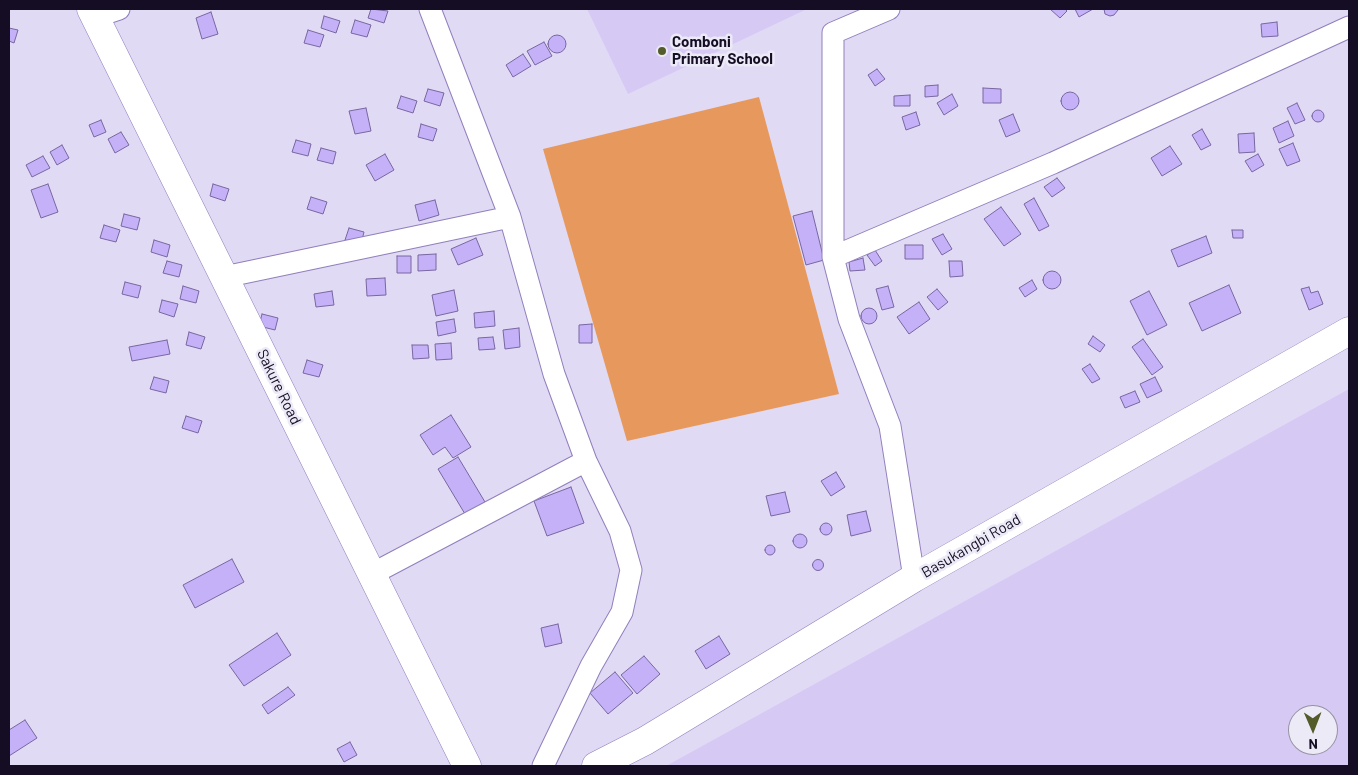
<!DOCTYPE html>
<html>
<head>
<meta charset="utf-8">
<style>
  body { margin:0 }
  #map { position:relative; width:1358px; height:775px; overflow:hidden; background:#e1daf5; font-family:Barlow,sans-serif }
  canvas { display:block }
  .frame { position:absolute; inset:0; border:10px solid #140d23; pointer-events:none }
  .north { position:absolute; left:1288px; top:705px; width:50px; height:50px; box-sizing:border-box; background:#edeaf7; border:1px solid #9692a2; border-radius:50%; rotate:179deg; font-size:14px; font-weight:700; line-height:20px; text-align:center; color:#140d23 }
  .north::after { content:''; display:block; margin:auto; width:18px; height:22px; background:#535b2a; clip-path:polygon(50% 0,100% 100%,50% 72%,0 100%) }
</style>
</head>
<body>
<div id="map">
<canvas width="1358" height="775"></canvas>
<div class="frame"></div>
<div class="north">N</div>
</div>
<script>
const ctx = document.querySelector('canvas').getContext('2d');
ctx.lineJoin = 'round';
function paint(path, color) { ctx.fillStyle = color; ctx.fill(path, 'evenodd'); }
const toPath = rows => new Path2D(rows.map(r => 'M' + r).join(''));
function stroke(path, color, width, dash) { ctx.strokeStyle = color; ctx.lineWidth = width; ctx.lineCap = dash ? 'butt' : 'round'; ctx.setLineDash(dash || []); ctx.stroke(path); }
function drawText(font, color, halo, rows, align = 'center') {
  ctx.font = font + ' Barlow,sans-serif'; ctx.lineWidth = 5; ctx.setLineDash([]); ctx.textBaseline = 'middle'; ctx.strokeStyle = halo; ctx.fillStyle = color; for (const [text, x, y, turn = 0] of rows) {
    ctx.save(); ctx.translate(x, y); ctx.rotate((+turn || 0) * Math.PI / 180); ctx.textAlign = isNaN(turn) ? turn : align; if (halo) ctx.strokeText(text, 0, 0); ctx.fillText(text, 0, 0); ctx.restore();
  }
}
paint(toPath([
  [587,9,807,9,628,94],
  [1349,389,1349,766,666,766],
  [1298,715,1328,715,1328,745,1298,745]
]), '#d6caf5');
paint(toPath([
  [759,97,839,394,627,441,543,149]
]), '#e7995d');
const building = toPath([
  [371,9,388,11,384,23,368,18,371,9],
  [1050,9,1065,9,1067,11,1060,18,1050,9],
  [1075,9,1093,9,1079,17,1075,9],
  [1104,9,1118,9,1118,10,1114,15,1110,16,1105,14,1104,9],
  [211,12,218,34,202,39,196,18,211,12],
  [324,16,340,21,336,33,321,28,324,16],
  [355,20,371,25,367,37,351,33,355,20],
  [1277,22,1278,36,1262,37,1261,24,1277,22],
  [9,28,18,30,14,43,9,41,9,28],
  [308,30,324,35,320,47,304,43,308,30],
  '548 44a9 9 0 1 1 18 0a9 9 0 1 1-18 0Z',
  [544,42,552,56,535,65,527,51,544,42],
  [523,54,531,66,513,77,506,65,523,54],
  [877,69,885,79,875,86,868,75,877,69],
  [938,85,938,96,925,97,925,86,938,85],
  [983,88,1001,89,1001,103,983,103,983,88],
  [428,89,444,93,440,106,424,101,428,89],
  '1061 101a9 9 0 1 1 18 0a9 9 0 1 1-18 0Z',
  [952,94,958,106,944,115,937,103,952,94],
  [910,95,910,106,894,106,894,96,910,95],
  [401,96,417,101,413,113,397,108,401,96],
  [1297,103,1305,120,1295,124,1287,108,1297,103],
  [366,108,371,131,355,134,349,111,366,108],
  '1312 116a6 6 0 1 1 12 0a6 6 0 1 1-12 0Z',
  [916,112,920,125,906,130,902,117,916,112],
  [1013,114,1020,131,1006,137,999,120,1013,114],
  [101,120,106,132,94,137,89,125,101,120],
  [1288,121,1294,136,1279,143,1273,128,1288,121],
  [421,124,437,129,433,141,418,137,421,124],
  [1202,129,1211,145,1201,150,1192,135,1202,129],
  [121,132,129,145,115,153,108,139,121,132],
  [1254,133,1255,152,1239,153,1238,134,1254,133],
  [296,140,311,144,308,156,292,152,296,140],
  [1293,143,1300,161,1287,166,1279,149,1293,143],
  [62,145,69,158,57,165,50,152,62,145],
  [1170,146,1182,164,1162,176,1151,158,1170,146],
  [321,148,336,152,333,164,317,160,321,148],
  [385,154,394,170,375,181,366,165,385,154],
  [1258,154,1264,165,1252,172,1245,161,1258,154],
  [43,156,50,168,32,177,26,165,43,156],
  [1057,178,1065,188,1052,197,1044,187,1057,178],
  [48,184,58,212,41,218,31,190,48,184],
  [213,184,229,189,225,201,210,196,213,184],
  [311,197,327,202,323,214,307,209,311,197],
  [1034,198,1049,226,1039,231,1024,204,1034,198],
  [435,200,439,215,419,221,415,205,435,200],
  [1001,207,1021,234,1004,246,984,219,1001,207],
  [812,211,824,260,806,265,793,216,812,211],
  [124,214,140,218,137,230,121,226,124,214],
  [104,225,120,230,116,242,100,238,104,225],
  [349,228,364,232,361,244,345,240,349,228],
  [1232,230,1243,230,1243,238,1233,238,1232,230],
  [943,234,952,249,942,255,932,239,943,234],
  [1206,236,1212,253,1178,267,1171,250,1206,236],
  [476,238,483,255,458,265,451,249,476,238],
  [154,240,170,245,167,257,151,252,154,240],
  [905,245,923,245,923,259,905,259,905,245],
  [875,250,882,261,875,266,867,255,875,250],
  [436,254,436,270,418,271,418,255,436,254],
  [397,256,411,256,411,273,397,273,397,256],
  [863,258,865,270,850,271,849,262,863,258],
  [167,261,182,265,179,277,163,273,167,261],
  [949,261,962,261,963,276,950,277,949,261],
  '1043 280a9 9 0 1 1 18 0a9 9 0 1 1-18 0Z',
  [385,278,386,295,367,296,366,279,385,278],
  [1032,280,1037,289,1025,297,1019,288,1032,280],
  [125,282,141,286,138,298,122,294,125,282],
  [1229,285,1241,313,1202,331,1189,303,1229,285],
  [183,286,199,291,196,303,180,299,183,286],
  [888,286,894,307,882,310,876,289,888,286],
  [1309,287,1311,293,1318,291,1323,304,1309,310,1301,289,1309,287],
  [937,289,948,302,938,310,927,297,937,289],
  [454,290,458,311,436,316,432,295,454,290],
  [332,291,334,305,316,307,314,294,332,291],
  [1149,291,1167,325,1147,335,1130,301,1149,291],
  [162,300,178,304,174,317,159,312,162,300],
  [919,302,930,319,909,334,897,317,919,302],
  '861 316a8 8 0 1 1 16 0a8 8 0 1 1-16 0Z',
  [494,311,495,326,475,328,474,313,494,311],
  [262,314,278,318,275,330,259,326,262,314],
  [454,319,456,332,438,336,436,322,454,319],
  [592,324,592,343,579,343,579,325,592,324],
  [519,328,520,347,505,349,503,330,519,328],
  [189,332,205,337,201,349,186,345,189,332],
  [1093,336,1105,345,1100,352,1088,344,1093,336],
  [493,337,495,349,479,350,478,338,493,337],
  [1143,339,1163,367,1152,375,1132,347,1143,339],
  [167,340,170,354,132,361,129,347,167,340],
  [451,343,452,359,436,360,435,344,451,343],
  [412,345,428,345,429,358,413,359,412,345],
  [307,360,323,365,319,377,303,373,307,360],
  [1090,364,1100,379,1092,383,1082,369,1090,364],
  [154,377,169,381,166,393,150,389,154,377],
  [1155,377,1162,391,1147,398,1140,384,1155,377],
  [1135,391,1140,402,1125,408,1120,397,1135,391],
  [451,415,471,447,453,458,445,447,433,455,420,435,451,415],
  [186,416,202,421,198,433,182,428,186,416],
  [458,457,485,502,465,514,438,469,458,457],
  [836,472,845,487,831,496,821,481,836,472],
  [571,487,584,523,547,536,534,501,571,487],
  [785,492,790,512,771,516,766,496,785,492],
  [866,511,871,531,851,536,847,515,866,511],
  '820 529a6 6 0 1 1 12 0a6 6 0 1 1-12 0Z',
  '793 541a7 7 0 1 1 14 0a7 7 0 1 1-14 0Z',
  '765 550a5 5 0 1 1 10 0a5 5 0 1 1-10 0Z',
  [232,559,244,582,195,608,183,585,232,559],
  '812.5 565a5.5 5.5 0 1 1 11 0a5.5 5.5 0 1 1-11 0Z',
  [558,624,562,643,545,647,541,628,558,624],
  [277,633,291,655,244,686,229,665,277,633],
  [719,636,730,654,706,669,695,651,719,636],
  [644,656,660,674,637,694,621,675,644,656],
  [615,672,633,693,608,714,590,693,615,672],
  [288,687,295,695,268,714,262,705,288,687],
  [25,720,37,738,9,756,9,730,25,720],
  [350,742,357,755,344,762,337,749,350,742]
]);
paint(building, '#c5b1f7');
stroke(building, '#7866a1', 1);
const minor = toPath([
  [430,9,510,217,554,374,586,461,620,531,631,570,622,612,591,666,543,766],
  [889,9,833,33,833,257,849,319,890,426,914,578],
  [95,17,119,9],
  [833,257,1053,163,1349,27],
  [224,277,510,217],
  [372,574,586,461]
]);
const tertiary = toPath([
  [91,9,467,766],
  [596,766,645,741,914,578,1349,331]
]);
stroke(minor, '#917fbc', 23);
stroke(tertiary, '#917fbc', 29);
stroke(minor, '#fff', 21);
stroke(tertiary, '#fff', 28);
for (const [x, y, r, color] of [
  [662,51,5,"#535b2a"]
]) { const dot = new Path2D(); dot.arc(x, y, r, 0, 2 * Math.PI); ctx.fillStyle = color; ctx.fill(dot); stroke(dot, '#edeaf7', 2); }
drawText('bold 15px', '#140d23', '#edeaf7', [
  ["Comboni",672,42],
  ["Primary School",672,59]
], 'left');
drawText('15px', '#140d23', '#edeaf7', [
  ["Sakure Road",279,387,64],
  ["Basukangbi Road",971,546,-30]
]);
</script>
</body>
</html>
